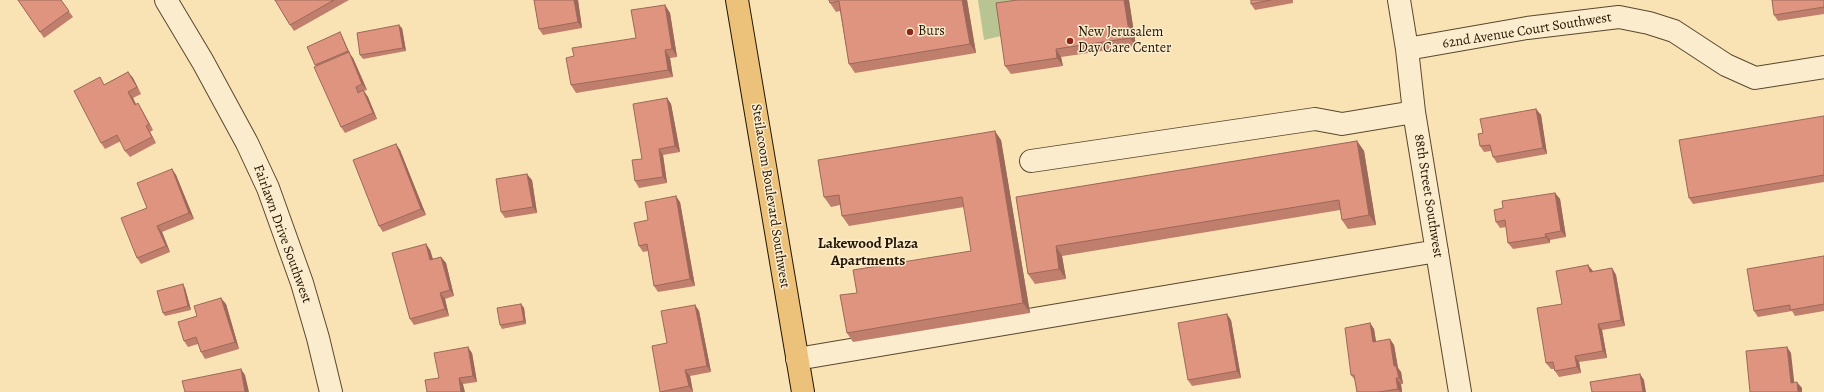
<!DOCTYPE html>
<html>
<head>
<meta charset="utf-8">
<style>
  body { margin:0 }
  canvas { display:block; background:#f9e2b3 }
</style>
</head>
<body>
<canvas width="1824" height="392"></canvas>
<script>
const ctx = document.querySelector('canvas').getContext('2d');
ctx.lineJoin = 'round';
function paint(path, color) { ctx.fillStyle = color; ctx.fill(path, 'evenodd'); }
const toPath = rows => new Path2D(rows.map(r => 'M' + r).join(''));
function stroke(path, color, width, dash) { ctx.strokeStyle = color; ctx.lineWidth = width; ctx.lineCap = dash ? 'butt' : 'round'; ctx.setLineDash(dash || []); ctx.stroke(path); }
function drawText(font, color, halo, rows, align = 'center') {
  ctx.font = font + ' Alegreya,serif'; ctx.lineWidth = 3; ctx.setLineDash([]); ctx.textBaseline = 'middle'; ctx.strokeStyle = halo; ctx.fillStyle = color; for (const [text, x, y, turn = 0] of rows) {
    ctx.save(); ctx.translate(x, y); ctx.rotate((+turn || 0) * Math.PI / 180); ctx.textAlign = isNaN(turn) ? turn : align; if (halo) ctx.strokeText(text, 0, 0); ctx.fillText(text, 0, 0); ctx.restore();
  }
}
paint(toPath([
  [978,0,1037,0,1005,35,984,40]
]), '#b8c491');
const minor = toPath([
  [166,0,203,62,247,143,268,188,302,283,318,338,331,392],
  [1399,0,1407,49,1414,112,1460,392],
  [1407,49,1527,28,1619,17,1649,23,1674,31,1726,65,1755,78,1824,67],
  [1031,161,1315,119,1342,124,1414,112],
  [797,359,1437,251]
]);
const major = toPath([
  [737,0,803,392]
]);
stroke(minor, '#59482e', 24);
stroke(major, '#241501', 24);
stroke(minor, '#fbecce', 22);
stroke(major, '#ecc17a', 22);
paint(toPath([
  [18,0,61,0,73,17,44,38],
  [275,0,349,0,294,31,290,25],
  [534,0,578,0,582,28,543,35,539,29],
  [829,0,967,0,976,53,855,73,849,64,840,11,836,12,830,3],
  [1017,0,1129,0,1136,46,1061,57,1063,66,1011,74,1005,66],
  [1251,0,1293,0,1293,3,1255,10,1251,4],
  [1824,0,1824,14,1778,21,1774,15],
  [665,5,670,13,677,57,670,58,673,77,576,93,571,85,574,56,636,38],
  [402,28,406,51,363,59,360,55],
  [340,32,342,36,350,54,353,58,367,90,364,91,368,97,377,119,345,133,341,127,316,66,307,47],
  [128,72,133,78,141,94,133,98,136,104,142,110,153,130,150,132,156,143,130,157,125,151,121,141,105,149,101,143,105,84],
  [667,98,671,104,680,152,663,155,667,183,639,188,635,181,642,159],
  [1536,109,1541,115,1547,154,1497,163,1493,157,1491,151,1484,152,1480,146,1483,133],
  [1824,116,1824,182,1693,204,1689,198],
  [1001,140,1030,313,853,342,847,333,857,293,971,251,964,207,849,226,842,216,840,205,831,207,824,197],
  [1357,141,1364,151,1376,225,1348,229,1342,220,1340,210,1062,256,1066,279,1035,284,1028,274,1016,197],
  [396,144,400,150,426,215,383,232,379,226],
  [172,169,176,175,194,219,162,232,170,252,141,264,137,258,147,208],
  [532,180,537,213,505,218,501,212],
  [1555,193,1560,199,1566,237,1550,240,1550,243,1513,249,1508,243,1506,227,1500,228,1496,222,1503,208],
  [680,202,695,286,658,292,654,286,648,251,643,252,639,246,648,220],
  [426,244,430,250,433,259,441,257,446,263,454,296,445,299,449,316,414,325,410,319],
  [1824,256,1824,311,1795,316,1792,311,1758,317,1754,311],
  [1612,268,1616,275,1625,326,1602,330,1607,358,1579,362,1581,373,1559,377,1555,371,1554,369,1551,369,1546,363,1562,304,1593,271,1593,272],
  [185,288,191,310,165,316,163,313],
  [226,304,239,349,205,359,201,352,198,344,188,347,184,341,197,316],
  [521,304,524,308,526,324,502,329,500,325],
  [695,305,699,311,711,372,690,376,693,392,660,392,667,343],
  [1231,320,1241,378,1192,386,1188,380],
  [1370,323,1374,329,1376,342,1394,345,1398,368,1401,372,1403,384,1401,384,1402,392,1357,392,1355,380,1351,375],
  [472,353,477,382,463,384,439,378]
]), '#c07f6d');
paint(toPath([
  [574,0,578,0,582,28,578,22],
  [962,0,967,0,976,53,970,44],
  [1124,0,1129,0,1136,46,1130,38],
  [665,5,670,13,677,57,672,49],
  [399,25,402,28,406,51,403,48],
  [340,32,342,36,350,54,353,58,367,90,362,84],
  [1056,49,1061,57,1063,66,1057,58],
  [665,50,670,58,673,77,668,70],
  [128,72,133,78,141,94,137,87],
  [363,90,368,97,377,119,373,113],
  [128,92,133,98,139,111,135,105],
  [667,98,671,104,680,152,675,146],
  [138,103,142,110,153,130,149,124],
  [1536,109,1541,115,1547,154,1543,148],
  [146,126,150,132,156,143,152,137],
  [995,131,1001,140,1030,313,1023,303],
  [1357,141,1364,151,1376,225,1369,215],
  [396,144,400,150,426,215,421,209],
  [659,149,663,155,667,183,663,177],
  [172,169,176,175,194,219,189,213],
  [527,174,532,180,537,213,533,207],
  [1555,193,1560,199,1566,237,1561,231],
  [676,196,680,202,695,286,690,279],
  [157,226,162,232,170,252,166,246],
  [1545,234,1550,240,1550,243,1546,237],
  [426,244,430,250,435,266,430,260],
  [1056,246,1062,256,1066,279,1059,269],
  [441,257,446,263,454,296,450,290],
  [1588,265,1593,271,1594,279,1590,272],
  [1612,268,1616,275,1625,326,1621,320],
  [183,284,185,288,191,310,188,306],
  [440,293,445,299,449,316,445,309],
  [221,298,226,304,239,349,235,342],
  [521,304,524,308,526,324,524,321],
  [695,305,699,311,711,372,707,366],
  [1227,314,1231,320,1241,378,1237,371],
  [1370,323,1374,329,1377,348,1373,342],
  [1598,324,1602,330,1607,358,1603,351],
  [1390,339,1394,345,1398,368,1401,372,1403,384,1399,378,1394,366],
  [468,347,472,353,477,382,473,376],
  [1787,347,1791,353,1795,389,1791,383],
  [1575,356,1579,362,1581,373,1577,367],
  [241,369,245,375,249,392,245,392],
  [685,370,690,376,693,392,689,386],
  [1640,374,1644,380,1646,392,1643,392],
  [459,378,463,384,465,392,461,392],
  [1396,378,1401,384,1402,392,1400,392,1398,389],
  [1797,382,1802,388,1802,392,1798,392]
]), '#9c6859');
const building = toPath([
  [18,0,61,0,69,11,40,32,18,0],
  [275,0,334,0,290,25,275,0],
  [534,0,574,0,578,22,539,29,534,0],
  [829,0,962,0,970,44,849,64,839,1,830,3,829,0],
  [1017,0,1124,0,1130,38,1056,49,1057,58,1005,66,996,3,1017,0],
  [1251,0,1271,0,1251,4,1251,0],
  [1772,0,1824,0,1824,7,1774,15,1772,0],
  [665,5,672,49,665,50,668,70,571,85,566,58,574,56,572,48,636,38,631,10,665,5],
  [399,25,403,48,360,55,357,33,399,25],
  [340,32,348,51,315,65,307,47,340,32],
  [349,52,362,84,356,87,358,93,363,90,373,113,341,127,314,67,349,52],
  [128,72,137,87,128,92,135,105,138,103,149,124,146,126,152,137,125,151,117,135,101,143,74,91,100,77,104,85,128,72],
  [667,98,675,146,659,149,663,177,635,181,632,160,642,159,633,104,667,98],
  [1536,109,1543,148,1493,157,1490,145,1480,146,1478,134,1483,133,1480,119,1536,109],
  [1824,116,1824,175,1689,198,1679,140,1824,116],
  [995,131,1023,303,847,333,840,295,857,293,853,270,971,251,962,197,842,216,839,195,824,197,818,160,995,131],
  [1357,141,1369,215,1342,220,1339,200,1056,246,1059,269,1028,274,1016,197,1357,141],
  [396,144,421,209,379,226,353,160,396,144],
  [172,169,189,213,157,226,166,246,137,258,121,218,147,208,137,183,172,169],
  [527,174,533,207,501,212,496,179,527,174],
  [1555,193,1561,231,1545,234,1546,237,1508,243,1505,220,1496,222,1494,210,1503,208,1502,201,1555,193],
  [676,196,690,279,654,286,647,244,639,246,634,223,648,220,645,202,676,196],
  [426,244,430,260,441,257,450,290,440,293,445,309,410,319,392,253,426,244],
  [1824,256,1824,304,1790,310,1790,305,1754,311,1747,269,1824,256],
  [1588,265,1590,272,1612,268,1621,320,1598,324,1603,351,1575,356,1577,367,1555,371,1553,362,1546,363,1537,308,1562,304,1556,271,1588,265],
  [183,284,188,306,163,313,157,291,183,284],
  [221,298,235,342,201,352,196,337,184,341,178,322,197,316,194,306,221,298],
  [521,304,524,321,500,325,497,308,521,304],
  [695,305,707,366,685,370,689,386,660,392,652,346,667,343,661,311,695,305],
  [1227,314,1237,371,1188,380,1178,323,1227,314],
  [1370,323,1373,342,1390,339,1394,366,1396,366,1399,378,1396,378,1398,389,1379,392,1357,392,1354,375,1351,375,1345,328,1370,323],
  [468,347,473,376,459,378,461,392,427,392,425,380,439,378,434,353,468,347],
  [1787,347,1791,383,1797,382,1798,392,1750,392,1746,351,1787,347],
  [241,369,245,392,185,392,182,381,241,369],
  [1640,374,1643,392,1592,392,1590,382,1640,374]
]);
paint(building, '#df947f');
stroke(building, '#9c6859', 1);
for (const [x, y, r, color] of [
  [910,32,4,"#8f2418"],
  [1070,41,4,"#8f2418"]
]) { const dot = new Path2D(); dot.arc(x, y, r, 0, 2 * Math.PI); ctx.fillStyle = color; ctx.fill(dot); stroke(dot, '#fbecce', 1.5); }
drawText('14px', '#241501', '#fbecce', [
  ["62nd Avenue Court Southwest",1527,31,-9],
  ["Steilacoom Boulevard Southwest",770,196,81],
  ["88th Street Southwest",1428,196,81],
  ["Fairlawn Drive Southwest",282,234,70]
]);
drawText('14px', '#241501', '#fbecce', [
  ["Burs",918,32],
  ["New Jerusalem",1078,33],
  ["Day Care Center",1078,49]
], 'left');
drawText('bold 15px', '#241501', '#fbecce', [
  ["Lakewood Plaza",868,244],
  ["Apartments",868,261]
]);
</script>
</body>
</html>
